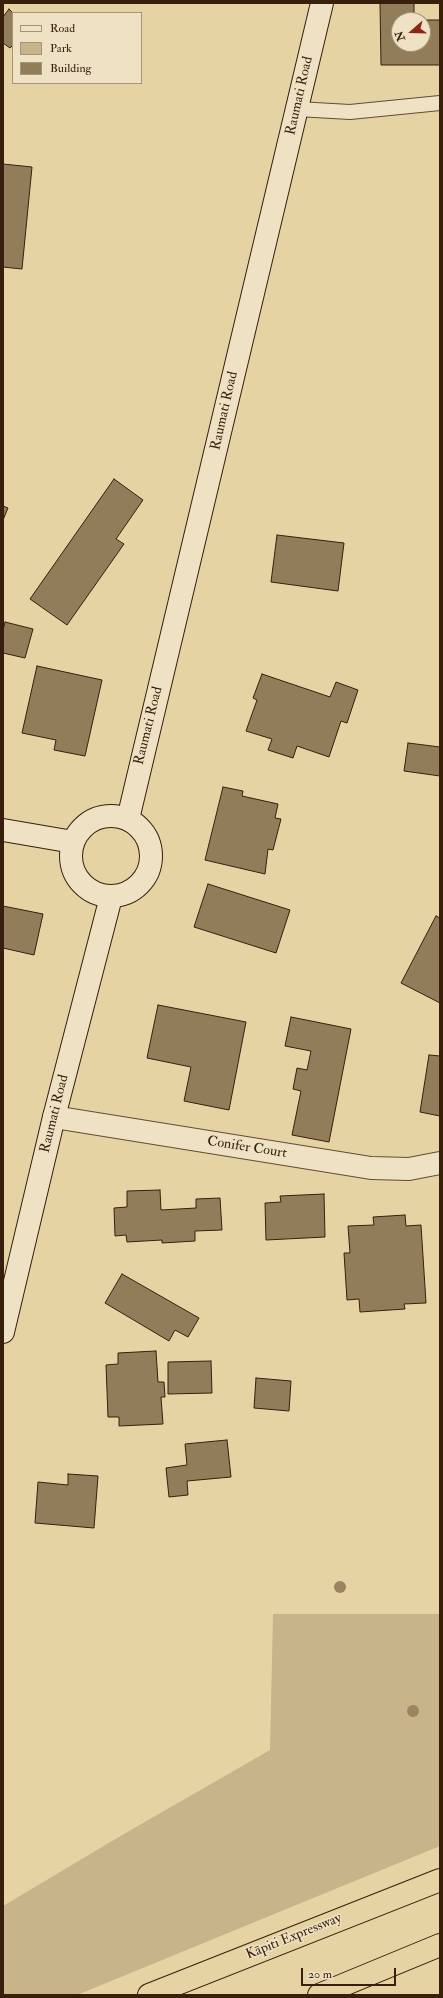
<!DOCTYPE html>
<html>
<head>
<meta charset="utf-8">
<style>
  body { margin:0 }
  #map { position:relative; width:443px; height:1998px; overflow:hidden; background:#e6d3a4; font-family:"IM FELL Double Pica",serif }
  canvas { display:block }
  .frame { position:absolute; inset:0; border:4px solid #371f0c; pointer-events:none }
  .legend { position:absolute; left:12px; top:12px; width:130px; height:72px; box-sizing:border-box; background:#efe2c4; border:1px solid #a5947a; margin:0; padding:5px 7px; list-style:none; font-size:12px; color:#371f0c }
  .legend li { display:flex; align-items:center; gap:8px; height:20px }
  .legend b { width:20px; border:1px solid #a5947a }
  .north { position:absolute; left:391px; top:12px; width:40px; height:40px; box-sizing:border-box; background:#efe2c4; border:1px solid #a5947a; border-radius:50%; rotate:250deg; font-size:11px; font-weight:700; line-height:16px; text-align:center; color:#371f0c }
  .north::after { content:''; display:block; margin:auto; width:14px; height:18px; background:#8f2418; clip-path:polygon(50% 0,100% 100%,50% 72%,0 100%) }
  .scale { position:absolute; left:301px; top:1968px; width:95px; height:18px; box-sizing:border-box; border:2px solid #371f0c; border-top:0; padding-left:5px; font-size:12px; line-height:14px; white-space:nowrap; color:#371f0c; -webkit-text-stroke:3px #efe2c4; paint-order:stroke }
</style>
</head>
<body>
<div id="map">
<canvas width="443" height="1998"></canvas>
<div class="frame"></div>
<ul class="legend">
<li><b style="height:5px;background:#efe2c4"></b>Road</li>
<li><b style="height:11px;background:#c8b48a"></b>Park</li>
<li><b style="height:11px;background:#927d5b"></b>Building</li>
</ul>
<div class="north">N</div>
<div class="scale">20 m</div>
</div>
<script>
const ctx = document.querySelector('canvas').getContext('2d');
ctx.lineJoin = 'round';
function paint(path, color) { ctx.fillStyle = color; ctx.fill(path, 'evenodd'); }
const toPath = rows => new Path2D(rows.map(r => 'M' + r).join(''));
function stroke(path, color, width, dash) { ctx.strokeStyle = color; ctx.lineWidth = width; ctx.lineCap = dash ? 'butt' : 'round'; ctx.setLineDash(dash || []); ctx.stroke(path); }
function drawText(font, color, halo, rows, align = 'center') {
  ctx.font = font + ' "IM FELL Double Pica",serif'; ctx.lineWidth = 3; ctx.setLineDash([]); ctx.textBaseline = 'middle'; ctx.strokeStyle = halo; ctx.fillStyle = color; for (const [text, x, y, turn = 0] of rows) {
    ctx.save(); ctx.translate(x, y); ctx.rotate((+turn || 0) * Math.PI / 180); ctx.textAlign = isNaN(turn) ? turn : align; if (halo) ctx.strokeText(text, 0, 0); ctx.fillText(text, 0, 0); ctx.restore();
  }
}
paint(toPath([
  [273,1614,440,1614,440,1846,77,1995,3,1995,3,1906,117,1838,270,1750]
]), '#c8b48a');
const building = toPath([
  [380,3,414,3,414,20,399,20,399,44,423,44,423,20,440,20,440,65,381,65,380,3],
  [9,9,13,13,13,45,10,48,3,43,3,17,9,9],
  [3,164,32,167,22,269,3,267,3,164],
  [114,479,143,500,116,539,124,544,67,625,30,599,114,479],
  [3,506,8,508,3,520,3,506],
  [277,535,344,543,338,591,271,582,277,535],
  [5,622,33,629,25,658,3,653,3,630,5,622],
  [37,666,102,680,85,756,54,750,56,740,22,733,37,666],
  [262,674,330,697,336,682,358,690,347,723,341,721,329,757,297,746,293,758,268,750,272,739,246,731,257,700,253,698,262,674],
  [408,743,440,747,440,776,404,771,408,743],
  [223,787,243,791,242,796,278,804,275,818,281,819,273,850,268,849,265,874,205,860,223,787],
  [208,884,290,910,276,953,194,927,208,884],
  [3,906,43,914,34,955,3,948,3,906],
  [436,916,440,918,440,1003,401,983,436,916],
  [158,1005,246,1022,229,1110,184,1101,191,1067,147,1058,158,1005],
  [291,1017,351,1029,329,1142,292,1135,301,1091,293,1089,297,1068,307,1070,311,1051,285,1046,291,1017],
  [429,1055,440,1056,440,1116,420,1112,429,1055],
  [160,1190,161,1210,196,1208,196,1199,220,1198,222,1230,195,1231,195,1241,162,1243,162,1240,127,1242,126,1235,115,1236,114,1208,127,1207,127,1191,160,1190],
  [324,1194,325,1237,266,1240,265,1203,281,1202,280,1196,324,1194],
  [405,1215,406,1226,421,1225,426,1303,404,1304,405,1309,360,1312,359,1299,347,1300,344,1253,350,1253,348,1226,374,1225,373,1217,405,1215],
  [122,1274,199,1318,188,1337,175,1330,169,1341,105,1303,122,1274],
  [156,1351,158,1382,164,1382,165,1397,161,1397,163,1424,119,1426,119,1417,108,1417,106,1365,118,1364,118,1353,156,1351],
  [211,1361,212,1393,168,1394,168,1362,211,1361],
  [256,1378,291,1381,289,1411,254,1408,256,1378],
  [227,1440,231,1477,187,1481,188,1495,169,1497,166,1468,187,1465,185,1444,227,1440],
  [68,1474,98,1476,94,1528,35,1523,38,1482,68,1485,68,1474]
]);
paint(building, '#927d5b');
stroke(building, '#371f0c', 1);
const service = toPath([
  [297,109,350,112,440,103]
]);
const minor = toPath([
  [54,1117,371,1168,409,1169,440,1163]
]);
const secondary = toPath([
  '71 856a40 40 0 1 1 80 0a40 40 0 1 1-80 0Z',
  [128,819,322,3],
  [3,830,73,842],
  [3,1332,54,1117,111,897]
]);
const motorway = toPath([
  [149,1995,440,1880],
  [319,1995,440,1945]
]);
stroke(service, '#634c32', 16);
stroke(minor, '#634c32', 24);
stroke(secondary, '#371f0c', 24);
stroke(motorway, '#371f0c', 24);
stroke(service, '#efe2c4', 14);
stroke(minor, '#efe2c4', 22);
stroke(secondary, '#efe2c4', 22);
stroke(motorway, '#e6d3a4', 22);
ctx.fillStyle = '#9a8462';
for (const [x, y] of [
  [340,1587],
  [413,1711]
]) { ctx.beginPath(); ctx.arc(x, y, 6, 0, 2 * Math.PI); ctx.fill(); }
drawText('14px', '#371f0c', '#efe2c4', [
  ["Raumati Road",300,96,-77],
  ["Raumati Road",225,411,-77],
  ["Raumati Road",149,726,-76],
  ["Raumati Road",55,1114,-76],
  ["Conifer Court",247,1148,9],
  ["Kāpiti Expressway",294,1937,-22]
]);
</script>
</body>
</html>
